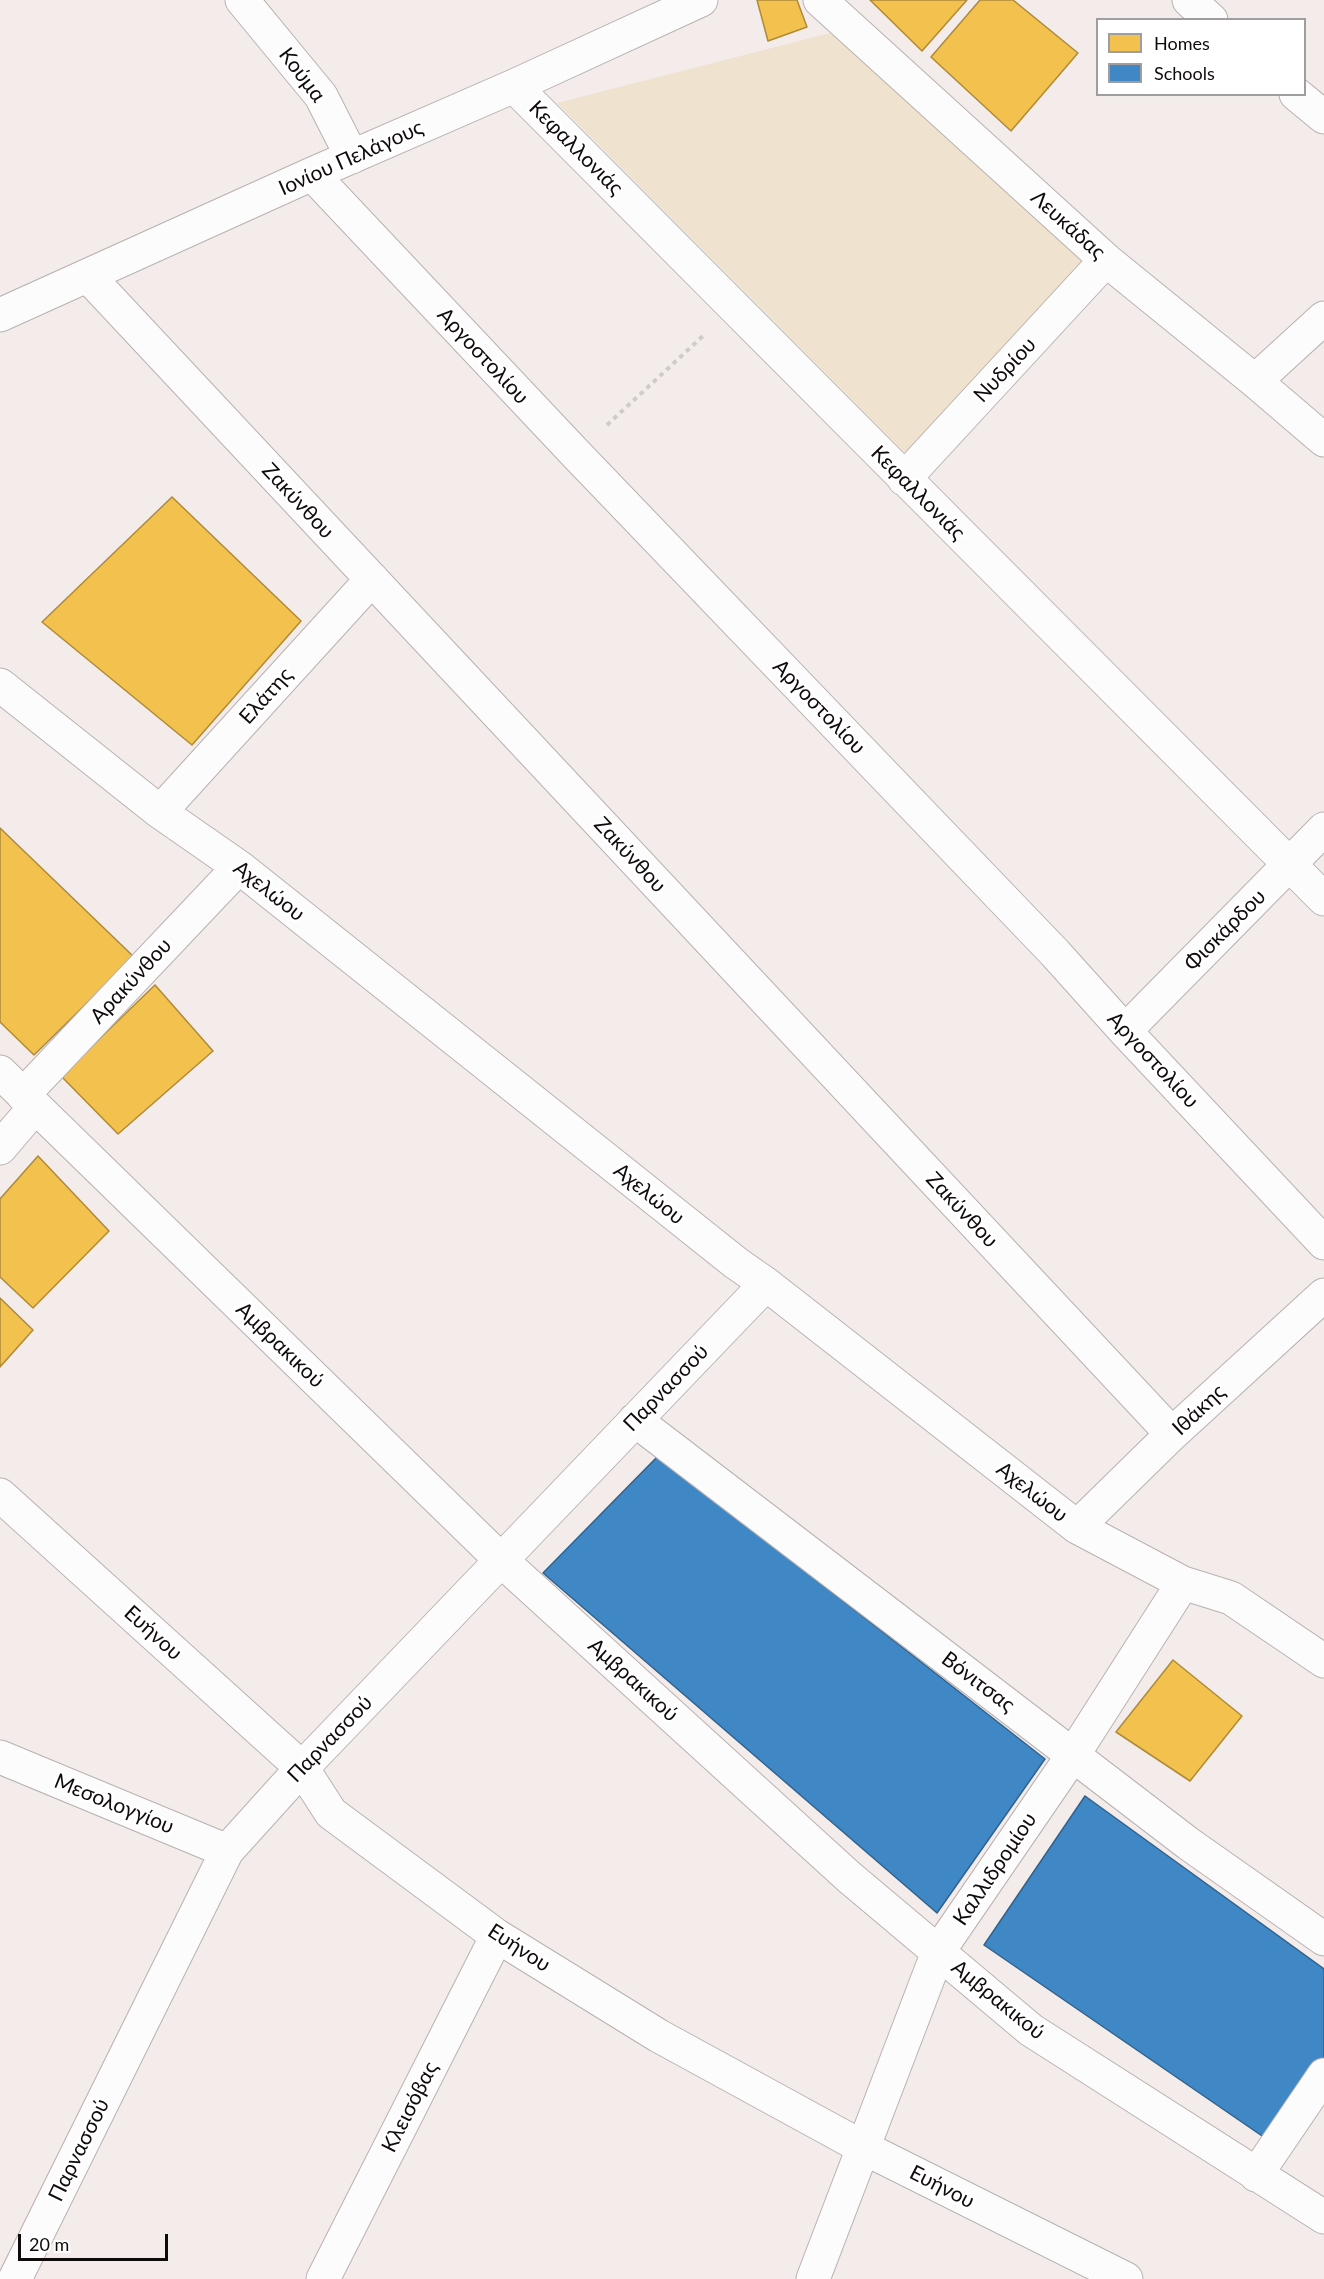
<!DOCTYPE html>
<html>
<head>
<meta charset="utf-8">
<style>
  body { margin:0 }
  #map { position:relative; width:1324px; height:2279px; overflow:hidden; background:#f3ecea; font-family:Lato,sans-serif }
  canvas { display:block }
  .legend { position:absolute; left:1096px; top:18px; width:210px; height:78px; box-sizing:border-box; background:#fff; border:2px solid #9f9d9d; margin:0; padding:8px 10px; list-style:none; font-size:18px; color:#0f0b0a }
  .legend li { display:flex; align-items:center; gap:12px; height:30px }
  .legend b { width:30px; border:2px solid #9f9d9d }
  .scale { position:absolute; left:18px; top:2234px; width:150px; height:27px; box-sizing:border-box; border:3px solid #0f0b0a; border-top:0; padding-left:8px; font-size:18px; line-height:21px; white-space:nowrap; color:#0f0b0a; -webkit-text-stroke:4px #fff; paint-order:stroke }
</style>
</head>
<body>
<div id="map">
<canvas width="1324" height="2279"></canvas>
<ul class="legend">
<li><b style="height:16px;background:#f2c14e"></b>Homes</li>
<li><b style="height:16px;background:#3f88c5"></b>Schools</li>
</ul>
<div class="scale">20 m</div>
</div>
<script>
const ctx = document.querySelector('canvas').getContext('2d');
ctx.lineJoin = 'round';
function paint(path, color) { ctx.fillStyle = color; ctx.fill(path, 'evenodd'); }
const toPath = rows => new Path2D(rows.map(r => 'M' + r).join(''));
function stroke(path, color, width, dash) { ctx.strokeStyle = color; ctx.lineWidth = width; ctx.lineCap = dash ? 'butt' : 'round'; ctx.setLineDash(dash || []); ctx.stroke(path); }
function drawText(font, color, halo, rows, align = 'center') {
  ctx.font = font + ' Lato,sans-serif'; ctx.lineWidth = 6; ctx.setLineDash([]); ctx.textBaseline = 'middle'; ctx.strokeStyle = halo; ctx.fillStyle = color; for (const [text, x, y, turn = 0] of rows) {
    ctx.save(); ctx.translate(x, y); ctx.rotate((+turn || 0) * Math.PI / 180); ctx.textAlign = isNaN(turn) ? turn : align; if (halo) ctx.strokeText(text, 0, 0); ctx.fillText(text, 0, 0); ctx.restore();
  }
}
paint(toPath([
  [834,32,1088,261,907,455,557,103]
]), '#efe2cf');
const homes = toPath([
  [757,0,797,0,807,27,768,41,757,0],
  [870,0,967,0,922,51,870,0],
  [980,0,1013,0,1078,53,1011,131,931,57,980,0],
  [172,497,301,621,192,745,42,622,172,497],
  [0,828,134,957,34,1055,0,1022,0,828],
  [155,985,213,1051,118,1134,61,1076,155,985],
  [38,1156,109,1231,33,1308,0,1277,0,1199,38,1156],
  [0,1298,33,1330,0,1367,0,1298],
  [1173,1660,1242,1716,1190,1781,1116,1732,1173,1660]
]);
paint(homes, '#f2c14e');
stroke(homes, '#ae8a3a', 1.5);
const schools = toPath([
  [658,1456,1045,1759,937,1913,543,1573,658,1456],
  [1085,1796,1324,1969,1324,2057,1265,2138,984,1945,1085,1796]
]);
paint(schools, '#3f88c5');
stroke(schools, '#31628d', 1.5);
const minor = toPath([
  [242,0,321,96,352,157],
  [820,0,1106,260,1255,381,1324,440],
  [1189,0,1211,20],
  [514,86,1324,899],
  [1296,94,1324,117],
  [312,174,576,454,1055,953,1125,1031,1324,1243],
  [88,276,1172,1434],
  [0,315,312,174,514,86,701,0],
  [1255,381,1324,318],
  [904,479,1106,260],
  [0,685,160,812,239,867,736,1263,766,1284,1077,1527,1183,1583,1231,1598,1324,1661],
  [160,812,372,579],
  [1125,1031,1324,829],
  [0,1072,502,1561,849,1877,1031,2030,1324,2217],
  [23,1095,239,867],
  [0,1148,35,1107],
  [635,1420,1189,1844,1324,1939],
  [0,1495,302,1768,331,1813,497,1936,659,2036,864,2148,1126,2279],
  [1077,1527,1172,1434,1324,1295],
  [0,1757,227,1851],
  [1256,2175,1324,2075],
  [15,2279,227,1851,302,1768,766,1284],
  [323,2279,497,1936],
  [813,2279,938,1952,1073,1755,1183,1583]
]);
stroke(minor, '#b8b2b1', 35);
stroke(toPath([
  [607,425,703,336]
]), '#cecccb', 4, [4.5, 4.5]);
stroke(minor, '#fdfcfc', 33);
drawText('21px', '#0f0b0a', '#fff', [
  ["Κούμα",302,75,53],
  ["Κεφαλλονιάς",576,148,45],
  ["Ιονίου Πελάγους",351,158,-24],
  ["Λευκάδας",1068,225,42],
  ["Αργοστολίου",483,356,47],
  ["Νυδρίου",1005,370,-47],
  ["Κεφαλλονιάς",918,493,45],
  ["Ζακύνθου",298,501,47],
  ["Ελάτης",266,696,-48],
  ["Αργοστολίου",819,707,46],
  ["Ζακύνθου",630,855,47],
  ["Αχελώου",269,891,38],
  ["Φισκάρδου",1225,930,-45],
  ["Αρακύνθου",131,981,-47],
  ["Αργοστολίου",1153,1060,47],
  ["Αχελώου",649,1194,39],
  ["Ζακύνθου",962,1210,47],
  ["Αμβρακικού",280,1345,44],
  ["Παρνασσού",666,1388,-46],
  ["Ιθάκης",1199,1410,-43],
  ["Αχελώου",1032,1492,38],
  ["Ευήνου",153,1633,42],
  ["Αμβρακικού",633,1680,42],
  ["Βόνιτσας",978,1682,37],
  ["Παρνασσού",330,1739,-46],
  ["Μεσολογγίου",114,1804,22],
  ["Καλλιδρομίου",995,1869,-56],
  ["Ευήνου",519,1948,33],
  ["Αμβρακικού",998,2000,39],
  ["Κλεισόβας",410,2107,-63],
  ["Παρνασσού",79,2150,-64],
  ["Ευήνου",942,2187,27]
]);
</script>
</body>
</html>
